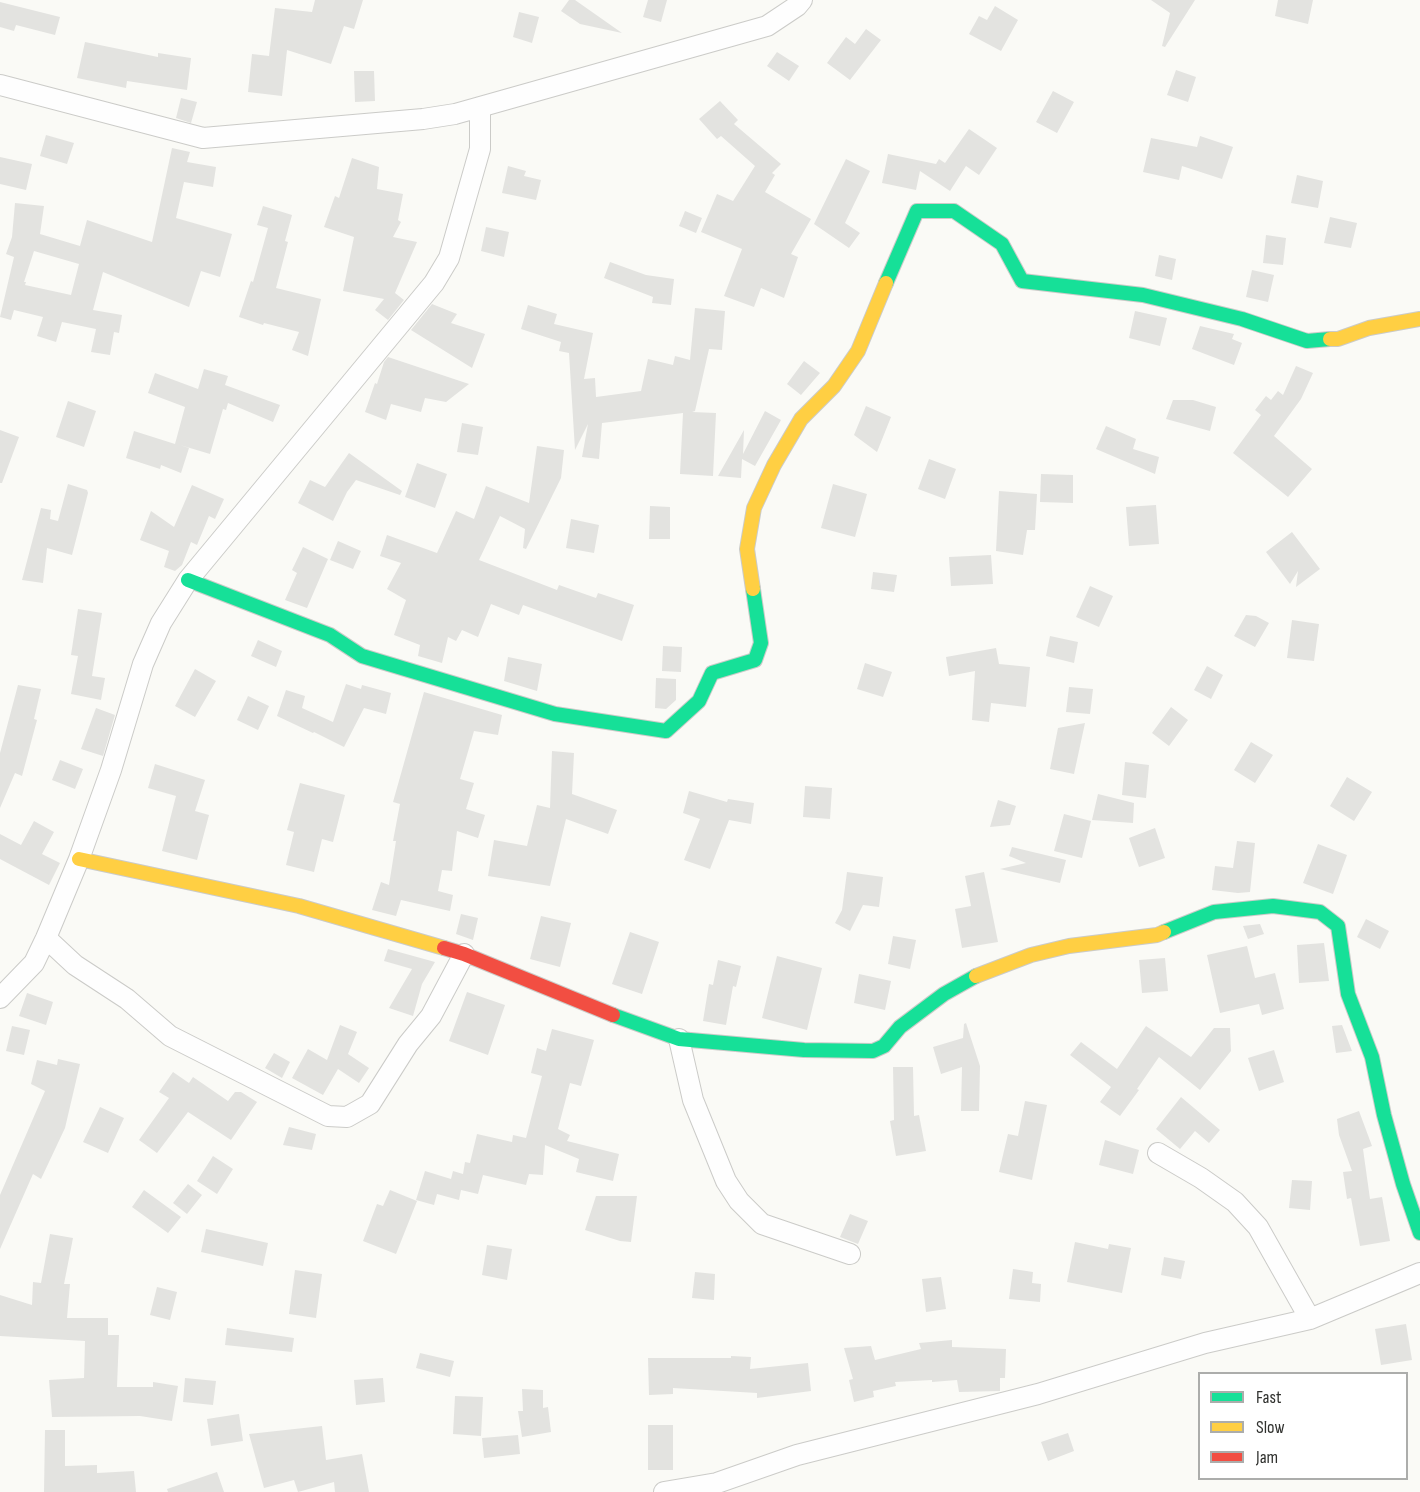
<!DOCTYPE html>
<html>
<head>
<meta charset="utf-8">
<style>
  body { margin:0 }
  #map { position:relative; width:1420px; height:1492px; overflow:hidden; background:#fafaf6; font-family:"Sofia Sans Condensed",sans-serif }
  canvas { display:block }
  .legend { position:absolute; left:1198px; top:1372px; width:210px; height:108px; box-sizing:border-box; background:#fff; border:2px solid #acadab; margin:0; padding:8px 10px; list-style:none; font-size:18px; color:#30312e }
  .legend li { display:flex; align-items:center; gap:12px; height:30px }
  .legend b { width:30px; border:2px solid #acadab }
</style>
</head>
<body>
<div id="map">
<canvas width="1420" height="1492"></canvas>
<ul class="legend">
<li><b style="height:8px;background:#16e098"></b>Fast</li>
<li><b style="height:8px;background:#ffcf43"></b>Slow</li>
<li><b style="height:8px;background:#f24e42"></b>Jam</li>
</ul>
</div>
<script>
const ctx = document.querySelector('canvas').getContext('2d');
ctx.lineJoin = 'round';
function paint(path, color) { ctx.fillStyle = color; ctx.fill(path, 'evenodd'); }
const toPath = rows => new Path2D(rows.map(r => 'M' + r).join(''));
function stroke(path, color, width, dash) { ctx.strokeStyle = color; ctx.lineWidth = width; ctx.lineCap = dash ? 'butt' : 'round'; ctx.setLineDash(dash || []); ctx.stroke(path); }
paint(toPath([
  [315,0,363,0,354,29,344,26,331,64,287,50,282,96,248,92,252,54,269,56,275,8,312,12],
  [569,0,575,0,622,33,580,24,561,11],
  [648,0,667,0,661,22,643,17],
  [1151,0,1195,0,1165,47,1162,46,1170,13],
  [1278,0,1313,0,1308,24,1275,16],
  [0,2,60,17,55,35,16,25,14,31,0,27],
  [995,6,1018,20,1001,51,969,34,979,16,987,20],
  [519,12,539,17,532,43,513,37],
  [866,29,881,40,850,80,827,63,846,37,855,44],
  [85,42,158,57,158,53,191,58,187,90,127,81,126,88,77,78],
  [777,52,799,66,789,81,767,66],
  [1176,70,1196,77,1188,102,1167,95],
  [354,71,374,71,375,101,355,102],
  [1053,91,1074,102,1057,133,1036,122],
  [181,98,197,102,191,123,176,118],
  [720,101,738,120,734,124,781,164,772,173,775,175,765,192,811,219,791,254,798,257,784,298,761,288,754,307,724,296,742,249,701,232,717,194,733,201,755,166,721,136,717,139,699,119],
  [969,129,997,148,979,175,966,166,950,191,920,171,916,190,882,183,888,154,936,164,939,159,945,163],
  [46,135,74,143,67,164,40,156],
  [1200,136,1233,147,1222,179,1182,166,1179,180,1143,172,1151,138,1197,147],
  [172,148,190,152,187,162,216,167,213,187,184,182,176,218,232,234,220,277,201,271,189,307,103,272,93,310,122,315,119,333,114,332,110,355,91,352,96,329,62,322,56,342,37,336,43,317,14,310,11,320,0,317,14,257,6,254,12,237,15,203,44,206,40,234,80,246,87,220,152,242],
  [34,251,79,264,71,295,25,285,26,282,24,282],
  [0,157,32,164,26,190,0,184],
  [352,158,379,167,377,189,403,194,398,220,401,222,393,237,417,242,395,293,404,300,388,320,375,310,384,299,343,291,354,237,324,227,335,196,339,198],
  [846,159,870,171,845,223,860,233,849,248,814,224],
  [508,166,526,171,524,176,541,180,536,200,502,193],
  [1297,175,1323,181,1318,208,1291,203],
  [263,206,292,215,285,241,288,242,276,288,321,299,308,356,292,350,299,332,264,323,263,325,239,317,251,281,253,282,268,228,257,225],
  [685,211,702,218,696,233,679,226],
  [1330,217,1357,223,1351,248,1324,243],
  [486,227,509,232,504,257,481,251],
  [1266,235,1286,238,1283,265,1263,263],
  [1159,255,1176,259,1172,280,1155,276],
  [610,262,646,275,674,279,671,305,652,303,653,297,604,278],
  [1252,270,1274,275,1268,302,1246,297],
  [432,304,457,314,451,323,485,334,472,368,411,330],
  [528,305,557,314,554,324,593,333,584,379,595,378,596,397,641,391,648,359,673,365,675,356,690,360,695,308,725,311,722,350,709,349,695,411,692,412,716,413,713,476,680,474,683,413,602,423,599,459,582,457,588,424,575,450,569,353,559,351,561,342,521,329],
  [1135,311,1167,318,1160,346,1129,338],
  [1200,326,1234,334,1232,339,1242,343,1234,365,1192,349],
  [388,357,469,384,446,402,425,398,421,412,391,404,386,420,365,412,375,383,377,384,384,362],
  [804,361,820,373,801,395,787,384],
  [1296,366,1313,373,1301,399,1274,436,1312,469,1288,497,1233,453,1261,415,1255,410,1266,396,1271,400,1278,391,1283,395],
  [204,369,228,376,225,385,280,405,273,422,228,403,226,410,223,409,210,454,180,445,189,448,181,473,161,465,160,469,126,458,134,431,175,444,185,407,148,393,155,373,198,389],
  [1173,400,1193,400,1216,407,1210,431,1166,419],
  [68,401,96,411,84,447,56,437],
  [866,406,891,417,877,452,854,435],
  [765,411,781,420,755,466,742,459,741,478,718,476,744,430,743,454],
  [462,423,483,427,478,455,457,452],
  [1106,426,1136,439,1133,449,1159,457,1155,474,1096,449],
  [0,430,19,437,2,483,0,483],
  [537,446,564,450,561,478,526,549,523,548,525,529,500,516,479,560,557,590,559,585,596,598,598,593,634,605,622,641,523,605,519,615,491,604,478,637,462,630,456,641,448,637,442,663,418,656,420,645,394,635,406,600,387,589,401,563,380,556,387,535,437,553,456,511,474,519,486,486,529,503],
  [349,453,402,491,400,495,356,480,347,492,333,521,298,503,310,480,325,487],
  [929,459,956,469,945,499,918,489],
  [417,463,447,474,435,508,405,497],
  [1041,474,1073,475,1073,503,1040,502],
  [68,484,87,490,88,493,72,555,47,548,43,583,22,580,41,508,51,510,50,519,58,521],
  [833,484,867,494,855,537,821,528],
  [192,485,224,499,215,519,209,516,197,545,191,542,182,565,175,571,164,567,169,551,140,540,151,511,174,527],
  [999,491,1037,494,1035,530,1027,530,1023,555,996,551],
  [1156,505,1159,544,1129,546,1126,507],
  [650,506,670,507,670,539,649,539],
  [571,519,599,525,594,553,566,548],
  [1292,532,1320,569,1296,587,1298,571,1290,584,1266,552],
  [338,541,361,551,353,569,330,560],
  [303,547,328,559,307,608,285,600,297,573,292,570],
  [991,555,993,584,951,586,949,557],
  [873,572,897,575,894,592,871,589],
  [1090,586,1113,596,1099,627,1076,617],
  [78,609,102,613,92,676,105,678,101,700,71,694,78,656,71,655],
  [1246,615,1256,616,1269,623,1255,647,1234,636],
  [1292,620,1319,624,1314,661,1287,658],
  [1050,636,1078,642,1074,663,1046,656],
  [258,640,282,651,276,667,251,656],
  [663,646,682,647,681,672,662,671],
  [996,648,999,664,1030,667,1026,707,991,703,989,722,972,720,975,671,949,676,946,657],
  [508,657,542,664,537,691,504,681],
  [865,663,892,672,883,697,857,689],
  [1207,666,1223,675,1211,699,1194,690],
  [195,669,216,681,195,717,175,706],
  [656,678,676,679,676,700,666,709,655,708],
  [346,684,361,689,362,685,391,693,386,714,364,708,344,747,314,732,313,733,277,716,286,690,305,696,302,708,333,722],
  [18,685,41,689,34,719,37,720,22,776,15,773,0,808,0,753],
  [1069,687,1093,689,1090,714,1066,712],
  [424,692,502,715,498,735,474,731,460,779,474,783,466,809,485,815,478,838,457,831,452,871,442,870,438,891,453,895,450,911,401,900,396,916,372,910,381,882,389,885,396,841,393,841,400,804,393,802],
  [248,696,269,706,258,730,237,720],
  [1171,707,1188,720,1169,746,1152,733],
  [96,708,115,715,103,756,81,749],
  [1085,723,1074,774,1050,769,1058,728],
  [1251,742,1273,755,1255,783,1234,770],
  [552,751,574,753,572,794,617,810,608,834,566,819,550,886,488,876,494,840,527,846,537,805,550,808],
  [60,760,83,769,75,789,52,780],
  [1125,762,1149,765,1146,798,1122,795],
  [155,764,205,780,195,811,209,815,197,860,162,851,176,796,148,788],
  [1347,777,1372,792,1354,821,1330,806],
  [300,783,345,795,333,842,322,839,314,872,286,865,294,832,287,830],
  [805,786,832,788,830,819,803,817],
  [689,791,727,802,728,799,754,803,751,824,729,820,710,869,684,860,700,819,683,813],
  [1098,794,1134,803,1133,823,1092,820],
  [998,800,1016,806,1010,825,990,827],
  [1064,814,1091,821,1082,858,1054,851],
  [34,821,54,832,42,854,60,863,49,885,0,859,0,834,21,845],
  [1155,828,1165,858,1139,867,1129,838],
  [1237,841,1255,843,1250,892,1238,893,1212,890,1215,866,1233,868],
  [1318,844,1347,855,1333,894,1303,883],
  [1012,847,1066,860,1060,883,1000,869,1026,863,1009,856],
  [847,872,883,877,879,907,863,905,850,931,835,923,842,910],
  [984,872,998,942,962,948,955,909,971,906,965,876],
  [461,914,478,918,473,940,456,934],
  [541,916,571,923,560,967,530,959],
  [1366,919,1389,931,1380,949,1357,937],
  [1260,924,1264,934,1248,939,1243,926],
  [630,932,659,942,642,994,612,984],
  [893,936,916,940,910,969,888,964],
  [1324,943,1329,981,1299,983,1297,945],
  [1247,946,1255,978,1275,973,1284,1009,1262,1015,1259,1004,1220,1013,1207,955],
  [388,949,435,962,422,984,413,1016,389,1008,412,969,384,961],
  [777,956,822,968,807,1030,762,1018],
  [1165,958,1168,991,1142,993,1139,960],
  [718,960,741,966,736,987,733,986,726,1025,703,1021,709,984,713,985],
  [859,974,891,981,885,1010,854,1003],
  [467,992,505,1005,488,1055,449,1041],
  [27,993,53,1002,46,1025,19,1016],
  [966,1023,980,1066,979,1111,961,1111,962,1067,941,1074,933,1047,963,1038,964,1024],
  [340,1025,357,1032,348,1054,369,1068,359,1083,338,1069,323,1095,292,1078,308,1049,327,1060],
  [1342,1025,1352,1051,1336,1053,1332,1026],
  [12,1026,30,1030,24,1055,6,1051],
  [1146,1026,1191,1057,1214,1028,1230,1028,1231,1051,1200,1090,1159,1057,1137,1089,1139,1090,1120,1116,1100,1102,1111,1087,1070,1055,1081,1042,1117,1069],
  [552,1029,594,1040,581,1086,570,1083,558,1129,570,1135,567,1141,619,1154,613,1181,576,1172,579,1159,545,1145,543,1175,529,1174,526,1185,483,1175,478,1194,461,1190,459,1200,437,1194,434,1205,416,1200,425,1171,451,1179,453,1171,463,1174,465,1162,470,1163,477,1134,512,1142,513,1135,526,1138,542,1076,531,1073,537,1048,546,1051],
  [1274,1050,1284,1082,1259,1091,1248,1058],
  [274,1053,290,1062,282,1078,265,1068],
  [58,1059,80,1064,65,1128,41,1179,33,1174,0,1249,0,1195,45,1091,31,1084,37,1060,57,1065],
  [893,1067,913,1067,914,1116,919,1115,926,1151,896,1156,890,1121,894,1120],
  [173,1072,189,1083,193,1077,228,1101,235,1092,241,1092,257,1102,231,1140,188,1112,157,1153,139,1140,169,1098,159,1092],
  [1181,1097,1220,1130,1209,1143,1195,1131,1180,1149,1156,1129],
  [1025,1101,1047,1105,1032,1180,999,1172,1008,1134,1018,1136],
  [100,1107,124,1118,108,1153,83,1142],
  [1359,1111,1372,1146,1363,1149,1370,1199,1382,1197,1390,1241,1360,1246,1351,1198,1347,1199,1343,1172,1352,1171,1339,1135,1337,1119],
  [289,1127,316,1134,312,1150,283,1145],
  [1105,1140,1139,1150,1133,1174,1099,1165],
  [213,1156,233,1169,217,1194,197,1181],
  [1292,1180,1312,1181,1310,1210,1289,1208],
  [188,1184,202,1195,187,1214,173,1203],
  [144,1190,181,1217,168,1233,132,1207],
  [390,1190,417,1201,396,1254,363,1241,377,1204,383,1206],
  [596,1196,637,1196,631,1242,620,1241,585,1230],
  [850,1214,868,1221,858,1244,840,1237],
  [206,1229,268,1243,263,1266,201,1252],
  [50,1234,73,1238,64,1284,70,1284,67,1318,108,1318,108,1335,119,1335,117,1387,153,1387,153,1382,178,1386,172,1421,140,1416,52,1417,49,1380,84,1378,85,1341,0,1336,0,1295,32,1305,33,1282,41,1283],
  [1075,1242,1108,1249,1109,1244,1131,1248,1122,1293,1067,1282],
  [487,1245,512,1249,507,1280,482,1275],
  [1164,1257,1185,1261,1181,1279,1161,1275],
  [1013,1269,1033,1272,1032,1283,1041,1284,1040,1302,1009,1299],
  [295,1270,322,1274,316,1318,289,1314],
  [695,1272,715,1274,714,1300,692,1298],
  [941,1277,946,1309,926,1312,922,1279],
  [157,1287,177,1292,170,1320,150,1315],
  [1406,1324,1412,1360,1381,1365,1375,1329],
  [227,1328,294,1338,292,1352,225,1345],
  [952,1340,952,1347,1006,1349,1005,1378,1000,1378,1000,1391,959,1392,957,1380,932,1382,932,1380,895,1382,896,1386,873,1391,874,1397,854,1402,849,1380,853,1379,844,1348,871,1346,875,1360,921,1349,919,1343],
  [420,1353,454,1361,450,1377,416,1368],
  [731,1356,751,1357,750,1369,808,1363,811,1391,757,1398,757,1393,673,1388,673,1394,649,1395,648,1358,731,1358],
  [185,1378,216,1381,213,1405,183,1402],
  [383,1378,385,1402,356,1405,354,1380],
  [522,1389,543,1390,543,1408,548,1407,551,1432,522,1437,518,1411,523,1411],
  [455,1396,483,1397,481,1436,453,1434],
  [239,1414,243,1441,211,1446,207,1419],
  [648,1425,673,1425,673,1470,648,1470],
  [322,1426,326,1460,362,1454,369,1492,335,1492,334,1482,298,1492,294,1480,264,1488,249,1434],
  [45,1430,65,1430,65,1466,97,1465,97,1473,134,1471,136,1492,44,1492],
  [1068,1433,1074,1451,1048,1461,1041,1442],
  [518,1435,520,1454,484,1458,482,1438],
  [217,1472,224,1492,168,1492,167,1489]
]), '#e3e3e0');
const street = toPath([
  [0,85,203,138,423,119,455,114,767,26,797,6,802,0],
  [46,938,75,965,127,999,170,1036,328,1116,347,1117,370,1104,408,1044,431,1016,464,954],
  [0,998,34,963,46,938,79,859,111,770,143,664,161,623,188,580,434,283,449,258,480,149,480,107],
  [679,1039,693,1100,726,1181,739,1201,762,1224,850,1254],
  [1158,1153,1201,1178,1235,1202,1258,1227,1310,1319],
  [664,1492,717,1483,797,1455,1038,1394,1205,1343,1310,1319,1420,1273]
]);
const fast = toPath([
  [886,283,917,211,954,211,1002,244,1022,281,1143,295,1242,319,1307,341,1330,339],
  [188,580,330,635,362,656,555,714,666,731,699,701,712,673,755,660,761,643,753,589],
  [1164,932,1214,912,1273,906,1320,912,1338,926,1348,994,1372,1057,1384,1115,1403,1184,1420,1233],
  [613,1015,679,1039,804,1050,873,1051,884,1046,900,1027,944,994,976,976]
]);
const slow = toPath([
  [1330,339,1338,339,1369,328,1420,319],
  [753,589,747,549,754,508,774,465,801,419,834,386,858,351,886,283],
  [79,859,299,906,444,948],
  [976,976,1031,955,1069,946,1157,935,1164,932]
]);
const jam = toPath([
  [444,948,464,954,613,1015]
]);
stroke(street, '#cbcbc8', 22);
stroke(fast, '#cbcbc8', 16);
stroke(slow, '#cbcbc8', 16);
stroke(jam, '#cbcbc8', 16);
stroke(street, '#fefefe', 20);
stroke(fast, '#16e098', 14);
stroke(slow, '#ffcf43', 14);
stroke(jam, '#f24e42', 14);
</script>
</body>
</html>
